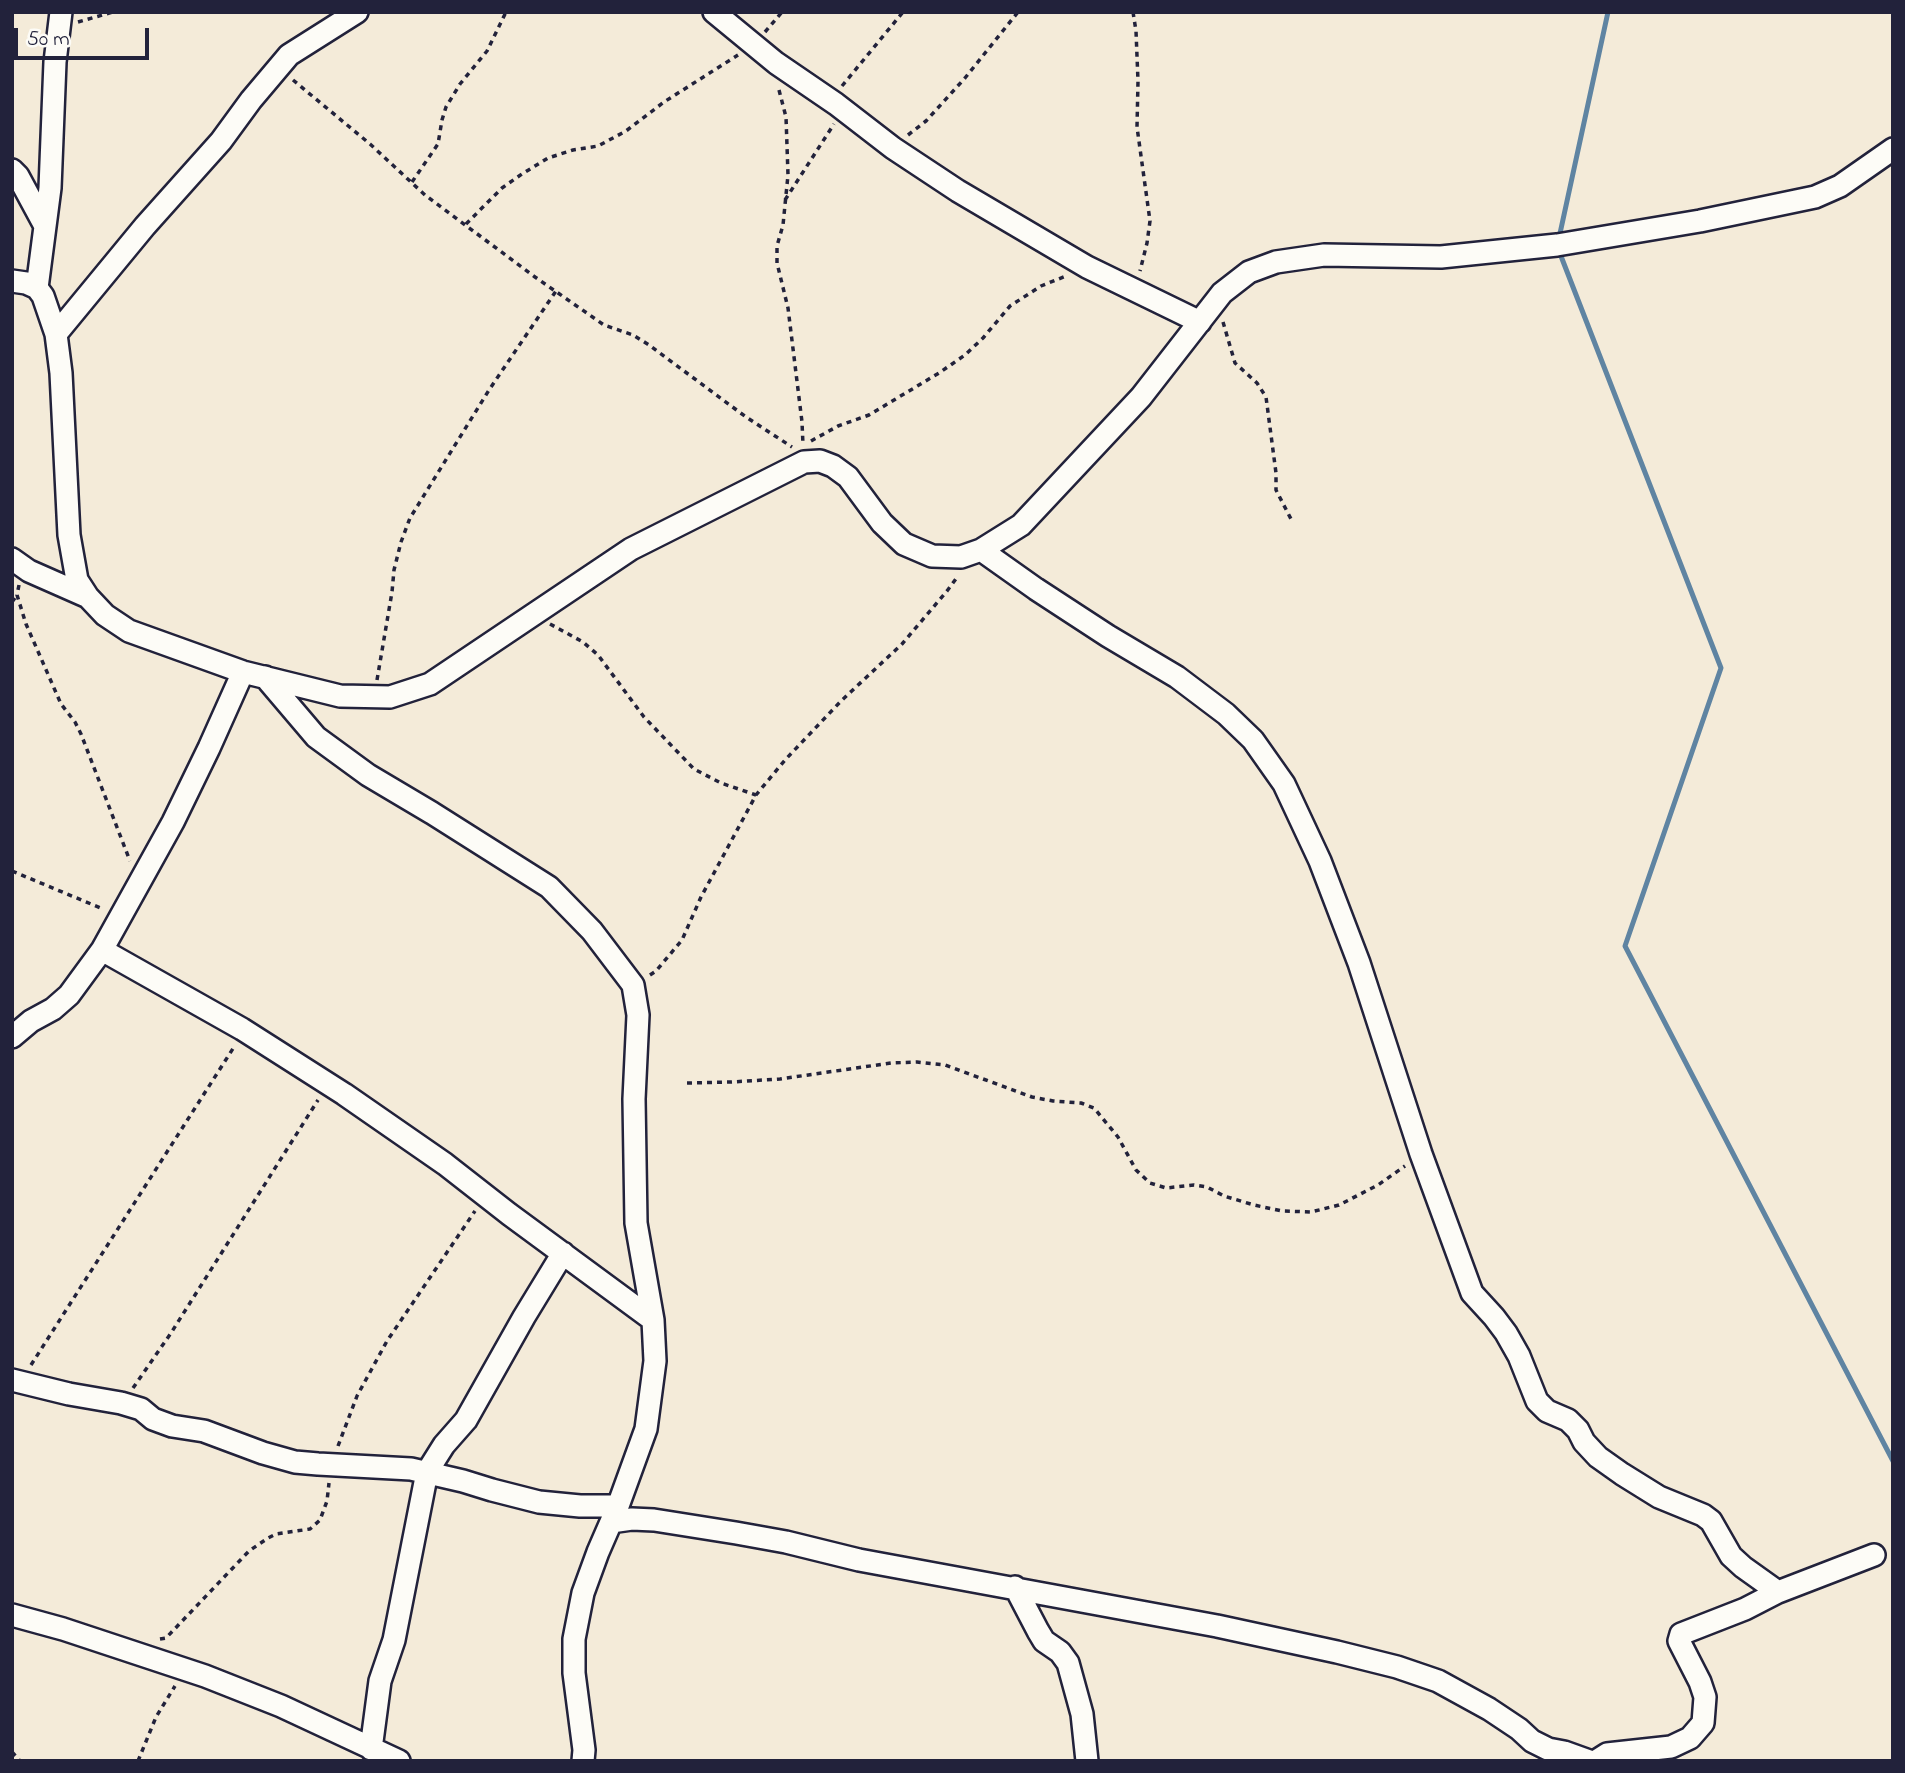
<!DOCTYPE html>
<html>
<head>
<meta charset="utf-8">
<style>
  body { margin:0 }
  #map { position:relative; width:1905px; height:1773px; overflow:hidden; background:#f4ebd9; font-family:"Indie Flower",sans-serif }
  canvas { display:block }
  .frame { position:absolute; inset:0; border:14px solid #22223b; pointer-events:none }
  .scale { position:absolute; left:14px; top:28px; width:135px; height:32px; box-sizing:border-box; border:4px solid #22223b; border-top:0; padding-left:9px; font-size:21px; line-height:24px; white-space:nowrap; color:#22223b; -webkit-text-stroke:5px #fdfcf7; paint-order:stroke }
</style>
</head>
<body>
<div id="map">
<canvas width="1905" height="1773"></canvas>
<div class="frame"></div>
<div class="scale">50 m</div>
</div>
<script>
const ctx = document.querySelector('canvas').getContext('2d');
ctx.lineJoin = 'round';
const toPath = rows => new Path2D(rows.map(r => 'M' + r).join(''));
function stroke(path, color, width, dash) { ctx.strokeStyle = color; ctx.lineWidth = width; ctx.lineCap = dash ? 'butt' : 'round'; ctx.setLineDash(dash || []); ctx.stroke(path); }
stroke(toPath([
  [1559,238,1608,12],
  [1559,251,1721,668,1625,946,1893,1461]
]), '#5f84a2', 5);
const minor = toPath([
  [714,12,776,63,836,104,893,148,958,191,1087,267,1200,322],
  [12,170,18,176,45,226],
  [12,281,26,283,37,288,43,296,56,334,61,373,69,535,77,580,88,597,105,615,129,631,243,672,340,696,390,697,430,684,631,549,804,462,820,461,833,466,848,477,882,523,904,544,932,556,961,557,981,550,1021,525,1141,397,1222,293,1249,272,1276,262,1324,255,1441,257,1557,245,1700,221,1815,197,1840,186,1893,149],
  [37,288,50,188,55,62,61,12],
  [56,334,145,226,221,141,251,100,289,55,357,12],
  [981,550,1036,589,1108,636,1177,677,1226,714,1253,740,1284,784,1320,861,1359,963,1421,1154,1472,1293,1494,1317,1506,1333,1519,1356,1537,1401,1547,1411,1568,1420,1578,1430,1584,1442,1598,1457,1622,1474,1659,1497,1703,1515,1711,1521,1731,1556,1743,1567,1778,1592],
  [12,559,29,571,88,597],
  [265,677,316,737,368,775,432,813,549,887,592,931,633,985,638,1015,634,1099,636,1223,653,1320,655,1361,646,1429,618,1506,598,1552,583,1593,574,1639,574,1673,584,1750,583,1761],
  [102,950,242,1029,344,1094,445,1164,509,1214,653,1320],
  [12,1037,31,1021,53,1009,69,995,102,950,173,822,209,748,243,672],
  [12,1380,69,1394,121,1403,141,1409,153,1419,172,1426,204,1431,263,1453,295,1462,318,1464,411,1469,463,1481,492,1490,539,1502,580,1506,618,1506],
  [611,1522,632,1519,654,1520,736,1533,786,1542,859,1560,1217,1626,1337,1652,1397,1667,1438,1681,1489,1709,1519,1729,1532,1741,1548,1749,1564,1752,1589,1761],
  [1015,1587,1038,1631,1044,1641,1060,1652,1068,1663,1082,1714,1087,1761],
  [12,1615,63,1629,205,1676,281,1706,399,1761],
  [371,1749,380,1681,394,1640,427,1472,444,1445,466,1420,524,1317,563,1253],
  [1596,1761,1607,1754,1671,1747,1690,1738,1703,1723,1705,1697,1700,1682,1679,1641,1681,1634,1745,1609,1778,1592,1874,1555]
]);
stroke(minor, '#22223b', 26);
stroke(toPath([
  [1133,12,1136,31,1138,81,1137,127,1150,221,1147,243,1140,271],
  [78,22,113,12],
  [765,32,782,12],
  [293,80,370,144,425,195,535,277,604,325,633,335,649,345,746,417,792,447],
  [842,86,903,12],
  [779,90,786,117,788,175,783,225,777,246,777,263,788,308,802,422,803,445],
  [908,135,926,121,965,78,1018,12],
  [412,182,438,144,442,120,446,107,460,84,487,51,506,12],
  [785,200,834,124],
  [466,224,502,188,522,174,548,158,573,150,598,146,626,131,664,102,738,55],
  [1223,322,1235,363,1257,383,1266,397,1276,473,1276,490,1291,519],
  [811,441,838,426,869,415,939,373,965,355,983,338,1010,306,1041,286,1066,276],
  [19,585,17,595,26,624,61,704,75,722,81,734,130,861],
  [12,602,17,595],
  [550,624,583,642,598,655,644,717,694,769,721,783,756,795],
  [377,680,392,592,394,570,401,542,410,518,489,390,556,291],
  [12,871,103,909],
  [650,975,656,971,682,940,701,897,756,795,785,760,841,701,902,644,947,591,958,576],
  [687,1083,731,1082,780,1079,891,1063,917,1062,945,1065,1032,1097,1053,1101,1081,1103,1094,1108,1118,1137,1136,1170,1150,1183,1166,1188,1194,1185,1207,1187,1224,1196,1254,1205,1282,1211,1311,1212,1339,1205,1378,1185,1405,1166],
  [31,1365,234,1047],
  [133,1388,171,1333,318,1100],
  [338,1446,357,1396,387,1341,475,1211],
  [160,1639,166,1638,249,1551,268,1538,276,1534,310,1529,320,1520,327,1501,329,1483],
  [12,1752,20,1761],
  [138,1761,156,1717,175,1686]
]), '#22223b', 3.5, [5, 5]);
stroke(minor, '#fdfcf7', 21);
</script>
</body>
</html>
